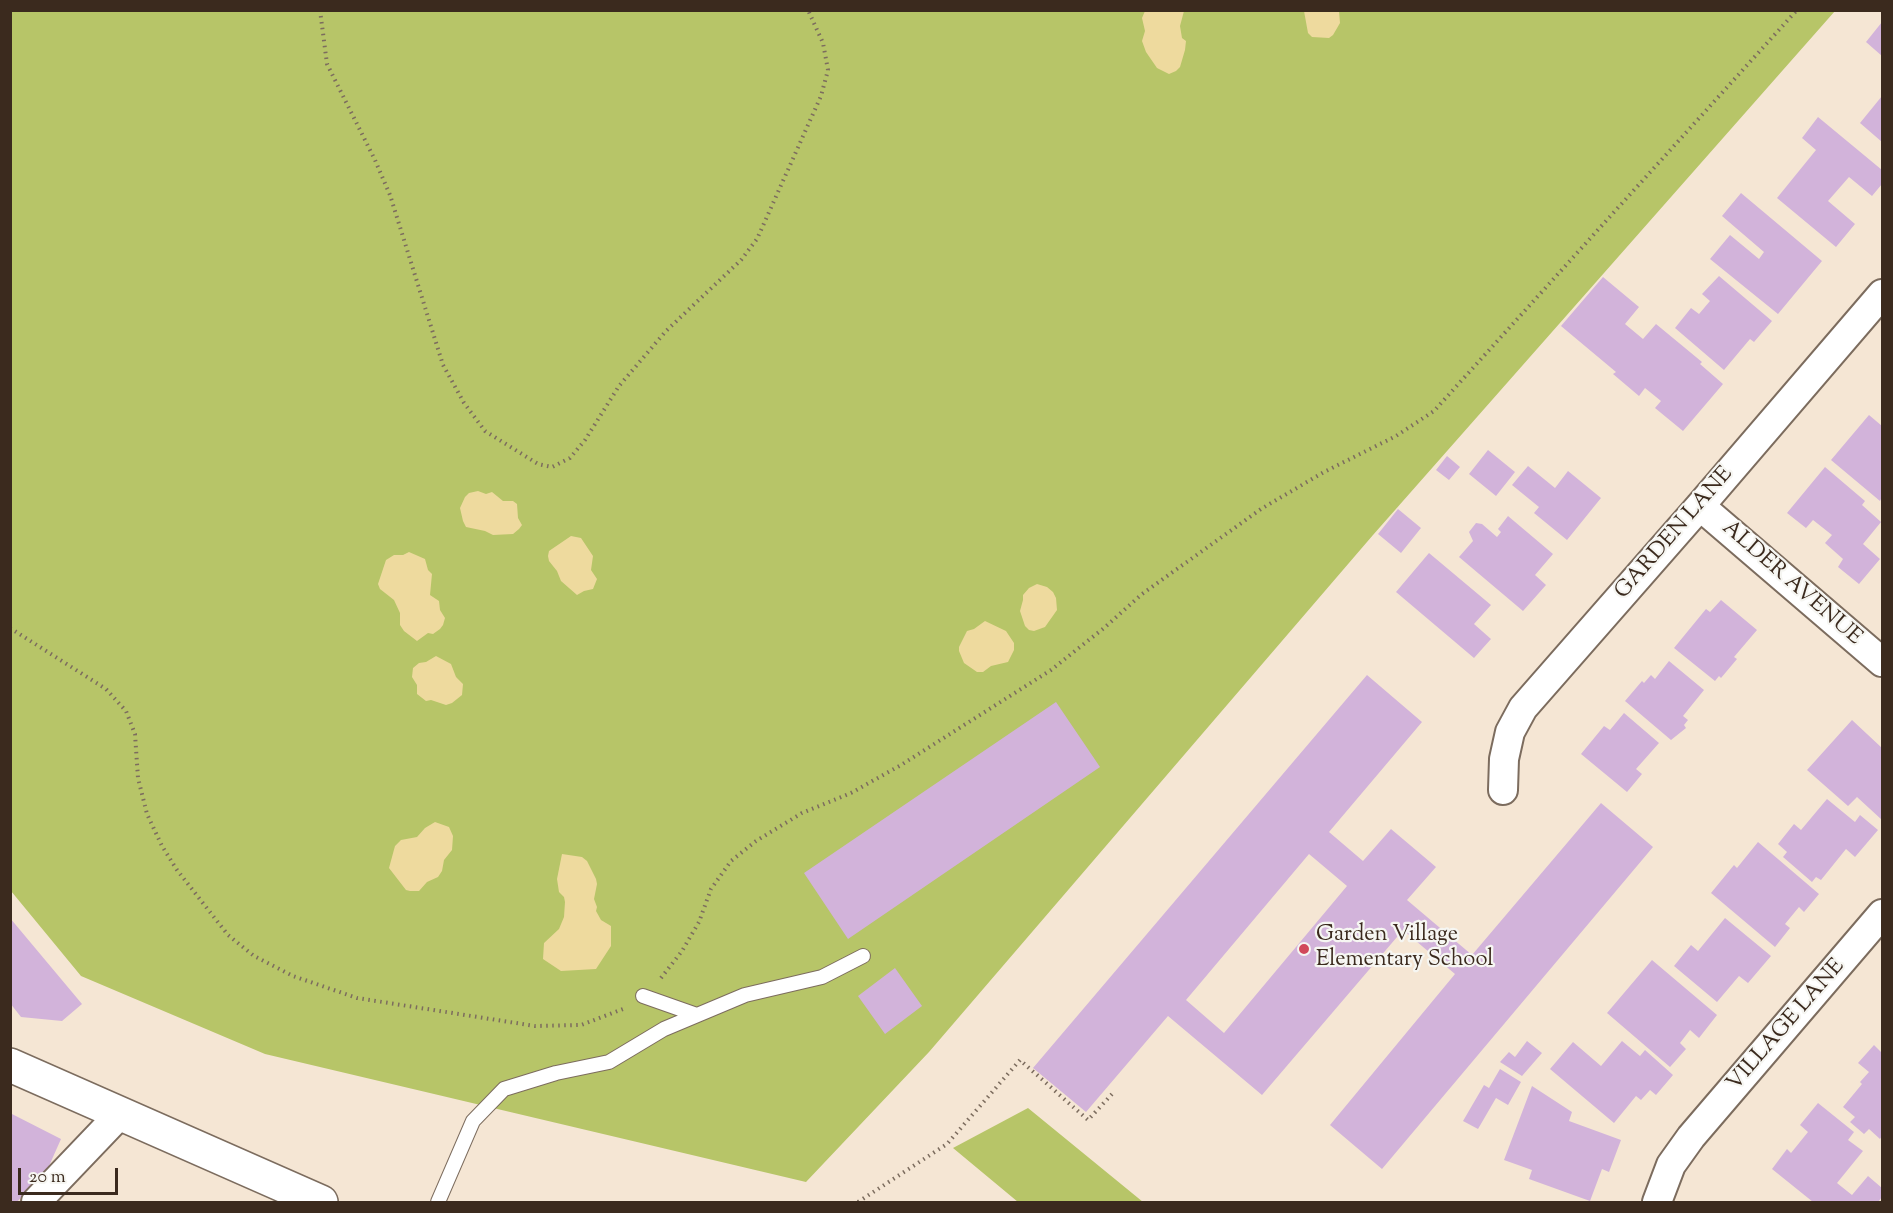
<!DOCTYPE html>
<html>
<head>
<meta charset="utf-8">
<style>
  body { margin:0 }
  #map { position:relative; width:1893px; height:1213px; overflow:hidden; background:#f5e6d4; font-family:"Sorts Mill Goudy",serif }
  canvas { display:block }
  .frame { position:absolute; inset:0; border:12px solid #3b2a1e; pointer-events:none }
  .scale { position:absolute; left:18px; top:1168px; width:100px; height:27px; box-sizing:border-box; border:3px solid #3b2a1e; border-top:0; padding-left:8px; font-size:18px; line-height:21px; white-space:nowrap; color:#3b2a1e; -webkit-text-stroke:4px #f6f6f2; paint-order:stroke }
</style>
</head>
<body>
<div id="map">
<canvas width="1893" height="1213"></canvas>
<div class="frame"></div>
<div class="scale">20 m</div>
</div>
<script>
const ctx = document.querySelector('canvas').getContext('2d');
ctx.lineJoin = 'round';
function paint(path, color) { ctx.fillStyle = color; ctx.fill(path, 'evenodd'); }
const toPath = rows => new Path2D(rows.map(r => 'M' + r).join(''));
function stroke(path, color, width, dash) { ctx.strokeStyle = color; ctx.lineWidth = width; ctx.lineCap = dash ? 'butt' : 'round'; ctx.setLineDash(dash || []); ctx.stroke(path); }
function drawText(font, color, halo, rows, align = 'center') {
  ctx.font = font + ' "Sorts Mill Goudy",serif'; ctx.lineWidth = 4.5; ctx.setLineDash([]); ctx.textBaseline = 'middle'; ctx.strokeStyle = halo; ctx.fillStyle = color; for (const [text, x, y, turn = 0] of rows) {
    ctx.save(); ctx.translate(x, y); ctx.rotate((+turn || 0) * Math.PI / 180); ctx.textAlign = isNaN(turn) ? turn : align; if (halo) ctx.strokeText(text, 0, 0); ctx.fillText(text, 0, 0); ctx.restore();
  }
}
paint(toPath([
  [10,11,1835,11,1373,535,929,1052,806,1182,265,1054,81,976,11,891],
  [1028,1108,1143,1202,1018,1202,953,1148]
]), '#b7c568');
paint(toPath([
  [1145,11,1184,11,1180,26,1182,38,1186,41,1185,50,1180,67,1176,71,1169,74,1157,68,1146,52,1142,41,1145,31,1142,18],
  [1304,11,1339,11,1340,23,1333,35,1329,38,1312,37,1308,33],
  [478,491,486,494,492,492,503,501,513,501,517,504,518,518,522,525,519,529,513,534,493,535,485,531,466,527,463,521,460,508,465,497,469,493],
  [571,536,581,538,593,556,591,570,597,579,593,589,584,591,577,595,561,581,557,571,549,561,548,556,549,551],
  [409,552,425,559,428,570,432,574,430,595,439,601,440,610,445,618,443,625,440,629,433,634,428,633,417,641,404,631,400,625,400,613,394,600,380,589,378,584,386,560,394,555,403,555],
  [1037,584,1047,587,1053,592,1056,598,1057,610,1045,627,1034,631,1029,630,1025,626,1020,611,1023,600,1023,595,1029,588],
  [985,621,1006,631,1014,643,1014,650,1008,662,991,666,983,672,977,672,964,663,959,651,959,647,967,631,974,629],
  [436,656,451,664,456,677,463,684,462,695,452,703,446,705,431,700,426,701,417,694,417,685,412,677,413,668,419,663,426,662],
  [435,822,449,827,453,836,452,850,444,860,442,871,438,877,427,882,419,891,410,891,406,890,389,868,395,846,401,840,417,837,425,828],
  [562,854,582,857,587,861,596,879,597,884,594,899,597,907,596,911,601,920,611,926,611,946,596,969,561,971,543,959,544,943,559,929,564,917,565,902,564,897,559,892,557,879]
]), '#eeda9e');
paint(toPath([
  [1882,22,1882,56,1866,42],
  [1882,96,1882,142,1860,123],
  [1818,117,1882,170,1882,184,1872,196,1849,177,1828,201,1855,224,1836,247,1777,198,1816,150,1802,138],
  [1741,193,1822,261,1778,314,1710,259,1730,235,1759,259,1764,252,1722,216],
  [1719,276,1772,321,1754,342,1750,339,1724,370,1675,328,1691,308,1699,314,1710,301,1702,294],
  [1603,277,1639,307,1625,324,1643,339,1656,324,1702,362,1700,364,1723,384,1683,431,1655,408,1661,401,1645,388,1639,396,1613,374,1616,372,1561,326],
  [1869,415,1882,426,1882,497,1880,501,1831,460],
  [1488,450,1515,472,1496,496,1469,474],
  [1447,456,1460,467,1449,480,1436,470],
  [1528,466,1555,488,1568,471,1601,498,1567,540,1534,513,1539,507,1512,485],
  [1825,467,1865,501,1862,505,1881,522,1863,544,1880,559,1859,584,1838,567,1843,559,1825,543,1832,535,1813,520,1806,528,1787,513],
  [1398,509,1421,528,1401,553,1378,534],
  [1508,516,1553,554,1535,575,1546,585,1523,611,1459,557,1473,541,1469,532,1476,523,1482,524,1497,537,1501,532,1498,529],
  [1429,553,1491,605,1474,624,1491,639,1474,658,1396,592],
  [1721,600,1757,630,1734,657,1737,659,1721,678,1719,676,1715,681,1674,648,1706,609,1710,612],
  [1669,661,1704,690,1683,716,1688,720,1684,725,1686,728,1671,740,1625,701,1642,681,1644,683,1651,675,1655,679],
  [1367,675,1422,722,1329,832,1363,861,1391,829,1436,867,1407,900,1472,955,1601,803,1653,847,1382,1169,1330,1125,1455,974,1403,930,1262,1095,1168,1016,1086,1112,1033,1068],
  [1309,854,1347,886,1224,1033,1186,1000],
  [1056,702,1100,767,848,939,804,873],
  [1624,713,1659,743,1636,769,1642,774,1627,792,1581,754,1604,726,1610,730],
  [1852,720,1882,748,1882,820,1857,797,1848,806,1807,770],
  [1827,799,1855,822,1860,815,1878,830,1855,857,1846,849,1821,880,1816,877,1812,882,1783,857,1787,852,1778,844,1794,824,1801,830],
  [1758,842,1819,894,1804,912,1799,907,1785,924,1790,928,1775,947,1711,893,1734,865,1737,868],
  [10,918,82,1004,62,1021,21,1017,10,1003],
  [1725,918,1771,956,1748,983,1739,976,1717,1002,1674,966,1691,945,1698,951],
  [1652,960,1717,1015,1699,1038,1690,1030,1680,1043,1686,1049,1670,1067,1607,1013],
  [895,968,922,1006,885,1034,858,996],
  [1527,1041,1542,1053,1522,1076,1500,1062,1509,1052,1515,1057],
  [1622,1041,1640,1056,1645,1050,1673,1075,1656,1095,1650,1090,1641,1100,1636,1096,1614,1123,1550,1069,1573,1042,1601,1066],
  [1874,1045,1882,1053,1882,1136,1880,1139,1869,1129,1864,1134,1850,1122,1855,1117,1843,1107,1862,1084,1860,1082,1869,1072,1858,1063],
  [1500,1069,1521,1082,1508,1105,1496,1098,1478,1129,1463,1121,1484,1085,1489,1088],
  [1532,1086,1572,1112,1569,1121,1621,1140,1609,1172,1602,1169,1590,1201,1529,1179,1532,1170,1504,1160],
  [1818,1103,1854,1132,1848,1140,1863,1151,1837,1183,1852,1195,1868,1176,1882,1188,1882,1197,1878,1202,1813,1202,1772,1169,1787,1149,1791,1153,1808,1132,1800,1125],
  [10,1113,61,1139,49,1166,17,1202,10,1202]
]), '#d2b3da');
const service = toPath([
  [643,996,697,1015],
  [438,1202,473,1121,504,1089,556,1073,609,1062,664,1029,745,995,822,977,863,956]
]);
const minor = toPath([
  [1700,506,1882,662],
  [1503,790,1504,759,1510,732,1523,708,1700,506,1882,294],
  [36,1202,121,1113],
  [1657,1202,1671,1165,1691,1137,1882,914]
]);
const tertiary = toPath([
  [10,1065,321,1202]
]);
stroke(service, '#7c6c5e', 16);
stroke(minor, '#7c6c5e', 32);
stroke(tertiary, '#7c6c5e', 36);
stroke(toPath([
  [320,10,327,64,375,160,390,195,443,365,464,403,485,431,538,464,552,467,570,458,585,440,619,386,666,331,741,260,757,239,821,96,828,70,823,43,808,10],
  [10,628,106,689,126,711,135,734,138,778,147,814,162,846,177,870,228,935,254,956,293,976,357,998,535,1026,581,1025,623,1009],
  [661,978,682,951,699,922,711,889,731,861,756,841,802,813,851,793,901,765,1051,670,1104,628,1142,594,1261,509,1324,472,1396,436,1434,411,1797,10],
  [858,1202,947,1144,1020,1060,1088,1120,1113,1093]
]), '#7c6c5e', 4, [1.5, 4.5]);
stroke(service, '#fff', 14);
stroke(minor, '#fff', 28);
stroke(tertiary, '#fff', 33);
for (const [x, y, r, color] of [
  [1304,949,6,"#d1495b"]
]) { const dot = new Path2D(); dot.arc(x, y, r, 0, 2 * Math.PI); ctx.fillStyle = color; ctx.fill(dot); stroke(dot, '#f6f6f2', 2); }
drawText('22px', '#3b2a1e', '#f6f6f2', [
  ["GARDEN LANE",1675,534,-49],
  ["ALDER AVENUE",1791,584,41],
  ["VILLAGE LANE",1787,1026,-49]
]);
drawText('22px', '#3b2a1e', '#f6f6f2', [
  ["Garden Village",1316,936],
  ["Elementary School",1316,961]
], 'left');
</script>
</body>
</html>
